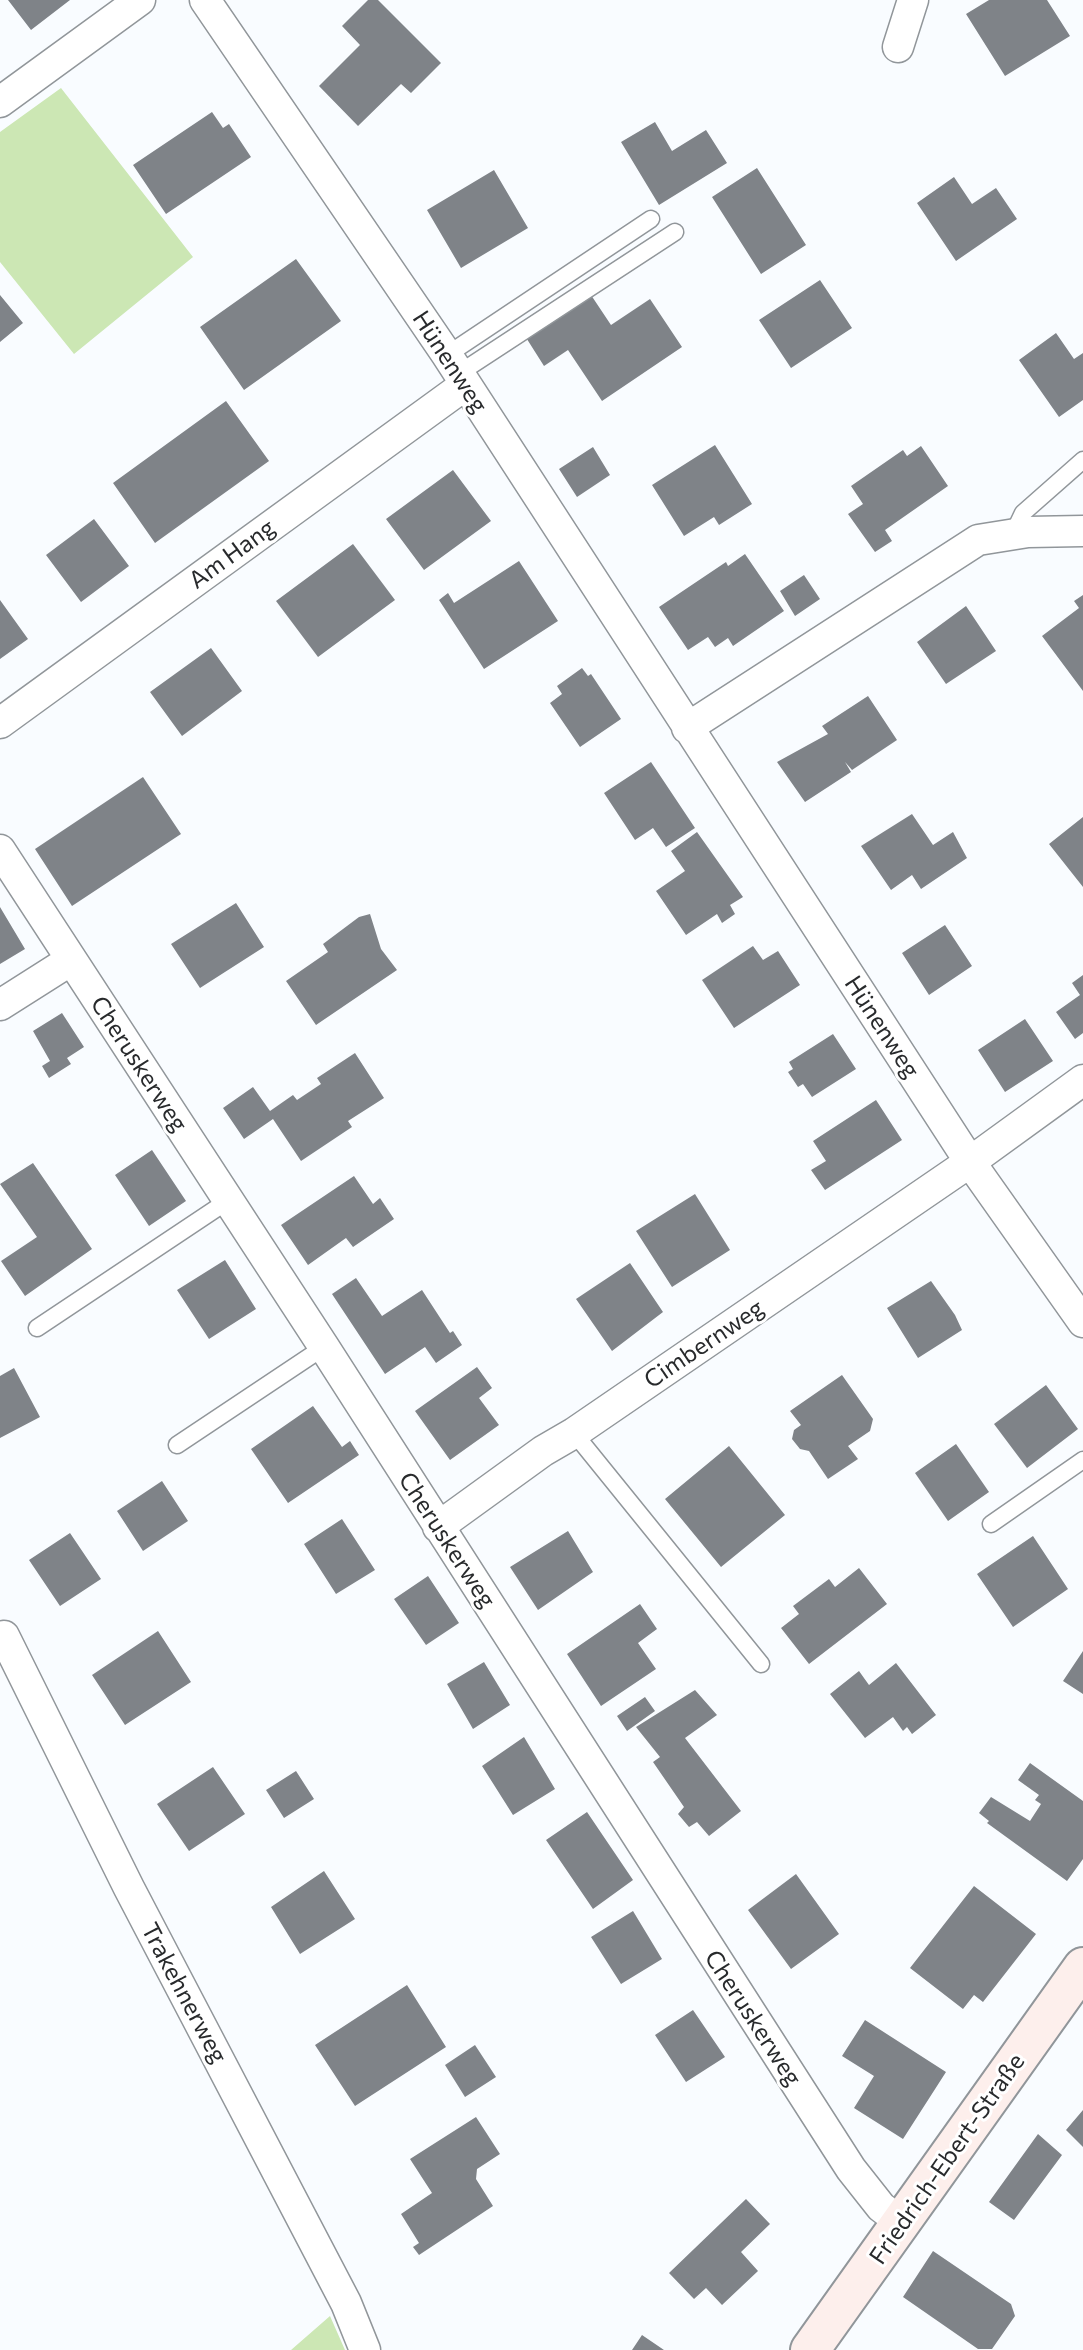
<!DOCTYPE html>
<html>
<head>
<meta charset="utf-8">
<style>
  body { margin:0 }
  canvas { display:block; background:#f9fcff }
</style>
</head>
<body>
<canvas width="1083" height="2350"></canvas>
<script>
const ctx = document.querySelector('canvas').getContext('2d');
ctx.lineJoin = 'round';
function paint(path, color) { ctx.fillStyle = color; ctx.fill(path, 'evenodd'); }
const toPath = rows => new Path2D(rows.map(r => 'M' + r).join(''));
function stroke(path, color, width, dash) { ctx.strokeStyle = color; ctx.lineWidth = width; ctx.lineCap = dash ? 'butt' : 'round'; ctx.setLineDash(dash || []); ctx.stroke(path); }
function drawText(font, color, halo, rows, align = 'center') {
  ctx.font = font + ' Commissioner,sans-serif'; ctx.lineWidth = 6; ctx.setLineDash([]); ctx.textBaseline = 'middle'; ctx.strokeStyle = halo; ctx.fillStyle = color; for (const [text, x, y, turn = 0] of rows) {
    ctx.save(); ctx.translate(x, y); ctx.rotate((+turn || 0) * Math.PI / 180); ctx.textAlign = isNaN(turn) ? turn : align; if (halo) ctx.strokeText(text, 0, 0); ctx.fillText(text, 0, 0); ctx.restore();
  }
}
paint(toPath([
  [61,88,193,257,74,354,0,262,0,132],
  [330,2316,345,2350,291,2350]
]), '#cce7b4');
paint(toPath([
  [8,0,70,0,31,30],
  [368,0,378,0,441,63,411,93,401,84,358,126,319,86,360,45,342,26],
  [989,0,1047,0,1070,36,1005,76,966,14],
  [212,112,223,128,229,124,251,157,166,214,133,165],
  [655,122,672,151,706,130,727,163,659,205,621,142],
  [757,168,806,245,761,274,712,197],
  [494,170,528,228,461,268,427,210],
  [954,177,972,204,996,188,1017,219,956,261,917,203],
  [296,259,341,321,244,390,200,327],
  [820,280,852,328,791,368,759,320],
  [589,292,611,325,650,299,682,347,602,401,568,350,544,366,525,336],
  [0,295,23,323,0,342],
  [1056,333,1074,359,1083,353,1083,400,1059,417,1019,360],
  [226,401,269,461,155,543,113,483],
  [715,445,752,504,719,525,714,517,684,536,652,485],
  [921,446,948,486,885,530,892,541,875,552,848,514,863,504,851,486,903,450,907,456],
  [593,447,610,475,577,497,559,469],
  [453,470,491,521,424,570,386,519],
  [94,519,129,566,81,602,46,555],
  [353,544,395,600,318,657,276,601],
  [745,554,784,611,733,646,728,638,715,647,708,637,688,650,659,607,726,562,728,566],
  [519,561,558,621,484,669,439,600,448,593,454,603],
  [804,575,820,599,795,616,780,591],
  [1083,595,1083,691,1042,636,1079,608,1074,601],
  [0,600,28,639,0,659],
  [966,606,996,651,946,684,917,642],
  [211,648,242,691,182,736,150,692],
  [582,668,588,676,591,674,621,719,580,747,550,703,562,694,557,686],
  [868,696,897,740,852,770,845,762,851,772,805,802,777,762,828,734,822,726],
  [651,762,695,828,666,847,653,828,635,840,604,793],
  [143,777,181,834,72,906,35,849],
  [912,814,933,845,953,832,967,858,921,889,912,875,891,890,861,846],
  [1083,817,1083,887,1049,844],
  [697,832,743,897,730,905,735,914,722,923,717,914,686,935,656,891,685,871,671,851],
  [236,903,264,947,200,988,171,944],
  [0,907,25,949,0,964],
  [370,914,381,949,397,970,316,1025,286,981,328,952,323,944,359,917],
  [945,925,972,966,929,995,902,953],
  [753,946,763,960,778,951,800,985,734,1028,702,980],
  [1083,975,1083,1033,1075,1039,1056,1012,1080,995,1072,983],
  [62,1013,84,1047,67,1058,71,1064,49,1078,42,1066,50,1061,33,1031],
  [1025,1019,1053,1061,1005,1092,978,1050],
  [833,1034,856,1069,812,1097,803,1084,798,1087,788,1072,793,1069,789,1062],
  [355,1053,384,1098,348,1121,352,1127,301,1161,273,1119,244,1139,223,1108,253,1087,270,1111,293,1095,297,1100,321,1084,317,1078],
  [876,1100,902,1140,825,1190,811,1170,826,1161,813,1141],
  [152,1150,186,1201,149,1226,115,1175],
  [33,1163,92,1249,25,1296,1,1261,37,1237,0,1184],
  [354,1176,373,1204,380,1198,394,1219,353,1247,346,1238,308,1265,281,1225],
  [695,1194,730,1250,672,1287,636,1231],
  [225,1260,256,1309,209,1339,177,1290],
  [630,1263,663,1312,612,1351,576,1299],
  [356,1278,382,1316,422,1290,450,1333,453,1331,462,1345,436,1363,425,1347,385,1374,332,1294],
  [931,1281,955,1315,962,1330,918,1358,887,1308],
  [477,1367,492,1388,479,1398,499,1425,450,1460,415,1411],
  [14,1368,40,1417,0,1438,0,1376],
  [842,1375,873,1419,870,1431,848,1446,858,1459,828,1479,809,1451,800,1449,792,1439,794,1430,801,1425,790,1411],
  [1046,1385,1078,1429,1027,1468,994,1424],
  [313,1406,342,1447,350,1441,359,1455,288,1503,251,1449],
  [956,1444,989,1492,948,1521,915,1473],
  [729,1446,785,1515,721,1567,665,1499],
  [162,1481,188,1521,143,1551,117,1511],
  [342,1519,375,1570,336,1594,304,1544],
  [568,1531,593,1572,538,1610,510,1567],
  [70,1533,101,1579,60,1606,29,1560],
  [1033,1536,1068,1589,1013,1627,977,1574],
  [859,1568,887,1604,809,1664,781,1628,799,1614,793,1606,829,1579,835,1587],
  [428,1576,459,1623,426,1645,394,1599],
  [640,1604,657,1629,638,1643,656,1669,601,1706,567,1654],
  [158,1631,191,1682,125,1725,92,1675],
  [1083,1651,1083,1694,1063,1681],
  [484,1662,510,1705,473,1729,447,1684],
  [896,1663,936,1715,912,1734,907,1727,903,1731,893,1717,865,1738,830,1694,859,1671,869,1685],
  [695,1690,717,1715,685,1738,741,1811,709,1836,697,1822,689,1827,678,1814,684,1807,653,1762,660,1757,636,1727],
  [645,1697,655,1711,627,1731,617,1716],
  [524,1737,555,1789,513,1815,482,1766],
  [1030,1763,1083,1801,1083,1859,1067,1881,987,1823,989,1821,979,1813,991,1797,1030,1821,1041,1804,1035,1800,1039,1795,1018,1780],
  [213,1767,245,1814,189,1851,157,1804],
  [296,1771,314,1799,284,1818,266,1790],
  [587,1812,633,1880,593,1909,546,1840],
  [324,1871,355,1919,300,1954,271,1907],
  [796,1874,839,1934,791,1969,748,1910],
  [974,1886,1036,1934,983,2002,974,1995,963,2009,910,1968],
  [633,1911,662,1959,621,1984,591,1937],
  [407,1985,446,2047,355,2106,315,2045],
  [693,2010,725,2057,686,2082,655,2035],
  [865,2020,946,2072,903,2139,854,2108,874,2076,842,2056],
  [475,2045,496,2077,465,2097,445,2065],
  [1083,2110,1083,2147,1066,2130],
  [476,2117,500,2154,477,2169,476,2179,493,2206,419,2255,413,2247,419,2243,401,2214,432,2193,410,2159],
  [1038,2134,1062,2155,1014,2220,989,2202],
  [746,2199,770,2224,741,2252,758,2271,722,2305,706,2288,694,2299,669,2273],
  [933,2251,1011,2304,1015,2316,992,2349,978,2349,903,2297],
  [642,2335,664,2350,632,2350]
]), '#7f8388');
const service = toPath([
  [447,355,651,219],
  [458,374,675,232],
  [1013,534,1023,513,1083,460],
  [37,1328,229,1200],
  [574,1433,761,1664],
  [177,1445,324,1347],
  [991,1524,1083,1460]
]);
const minor = toPath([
  [205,0,447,355,970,1162,1083,1322],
  [898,47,913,0],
  [0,102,140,0],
  [0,723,465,385],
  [687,728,978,540,1028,532,1083,531],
  [0,850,324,1347,851,2169,881,2207,902,2223],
  [0,1005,71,960],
  [438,1527,543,1451,574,1433,970,1162,1083,1080],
  [4,1636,129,1888,346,2303,365,2350]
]);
const secondary = toPath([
  [810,2350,1083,1967]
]);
stroke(service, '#91969a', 19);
stroke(minor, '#91969a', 33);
stroke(secondary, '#91969a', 42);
stroke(service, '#fff', 16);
stroke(minor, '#fff', 30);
stroke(secondary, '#fdefec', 38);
drawText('24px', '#282a2c', '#fff', [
  ["Hünenweg",450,362,57],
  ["Am Hang",232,554,-36],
  ["Hünenweg",882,1027,57],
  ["Cheruskerweg",139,1064,57],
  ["Cimbernweg",704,1344,-34],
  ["Cheruskerweg",447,1540,57],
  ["Trakehnerweg",184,1993,62],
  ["Cheruskerweg",753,2018,57],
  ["Friedrich-Ebert-Straße",947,2159,-55]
]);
</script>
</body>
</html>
